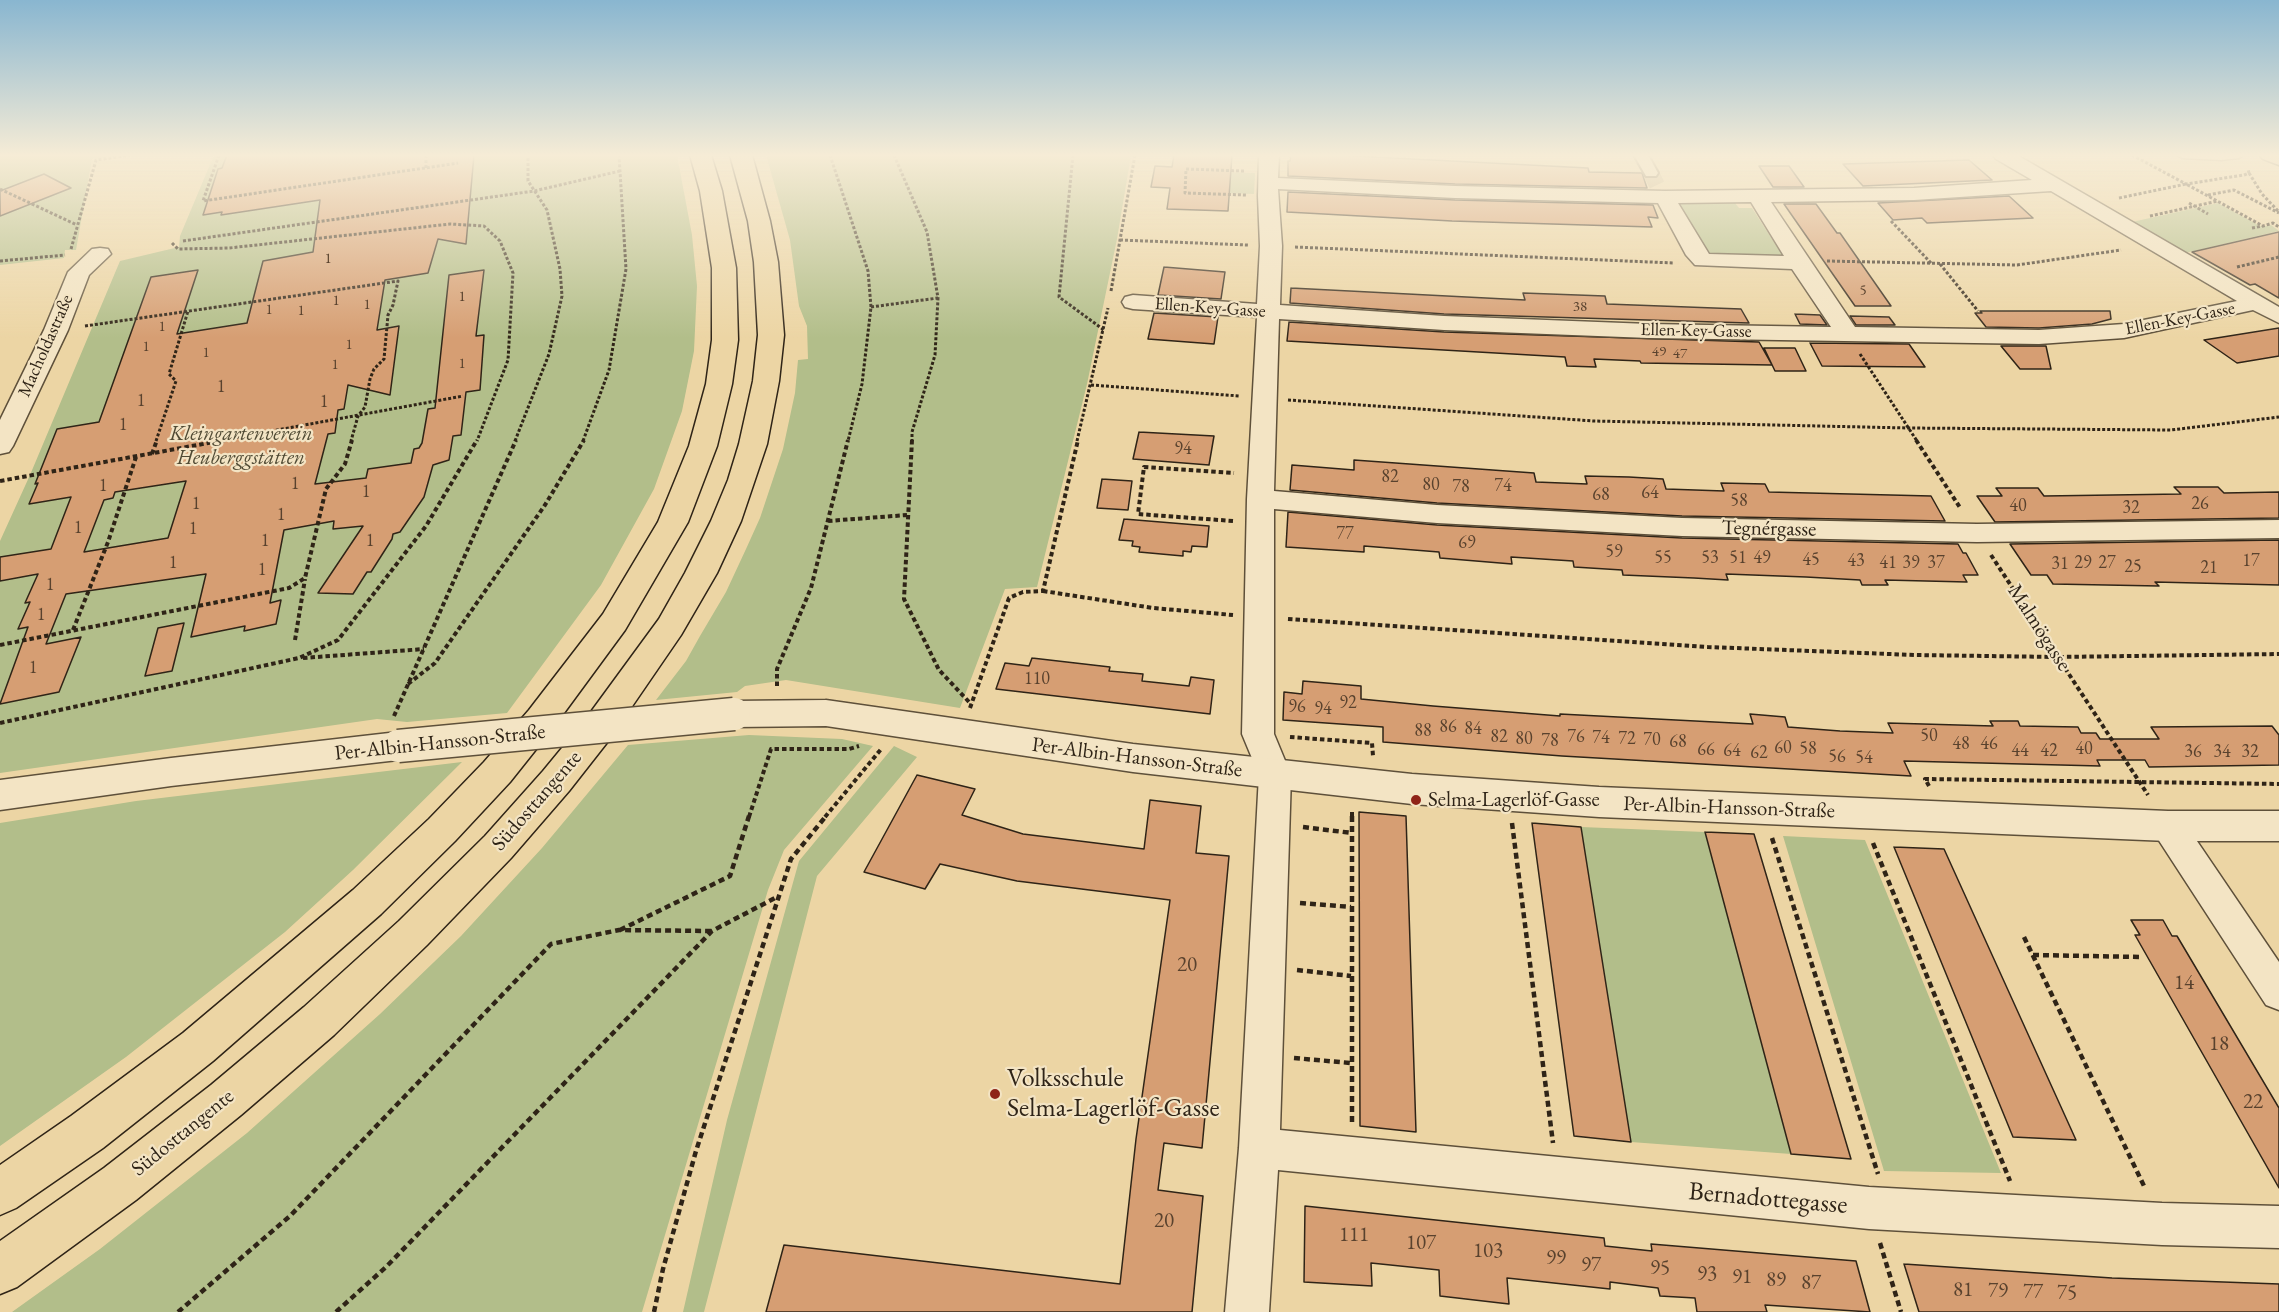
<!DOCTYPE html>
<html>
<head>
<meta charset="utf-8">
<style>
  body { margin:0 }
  canvas { display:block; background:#ecd5a4 }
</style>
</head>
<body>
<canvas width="2279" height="1312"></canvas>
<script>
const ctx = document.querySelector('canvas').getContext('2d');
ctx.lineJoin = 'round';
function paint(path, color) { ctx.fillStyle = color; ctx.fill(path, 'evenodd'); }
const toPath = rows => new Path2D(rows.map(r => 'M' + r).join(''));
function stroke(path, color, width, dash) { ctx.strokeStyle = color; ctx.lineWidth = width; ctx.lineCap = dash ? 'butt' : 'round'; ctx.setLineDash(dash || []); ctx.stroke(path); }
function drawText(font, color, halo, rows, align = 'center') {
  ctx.font = font + ' "EB Garamond",serif'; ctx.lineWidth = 4.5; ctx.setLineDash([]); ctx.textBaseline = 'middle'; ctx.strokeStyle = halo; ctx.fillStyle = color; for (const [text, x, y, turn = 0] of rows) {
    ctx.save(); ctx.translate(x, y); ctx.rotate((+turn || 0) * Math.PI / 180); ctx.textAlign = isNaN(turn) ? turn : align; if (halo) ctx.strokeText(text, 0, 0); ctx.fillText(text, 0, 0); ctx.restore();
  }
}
paint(toPath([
  [0,155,132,155,92,159,76,250,65,250,64,258,0,265],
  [214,155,677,155,692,235,697,286,694,351,682,411,654,489,601,585,507,713,407,722,377,719,0,773,0,541,30,475,120,261,179,247,180,236],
  [766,155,1131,155,1117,239,1087,384,1037,587,1005,589,960,708,786,680,745,686,737,692,656,700,686,661,700,636,726,592,746,549,760,518,783,449,795,393,798,360,808,359,807,326,799,306,790,240],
  [1190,171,1255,173,1254,194,1188,192],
  [1684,202,1735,203,1739,208,1752,208,1783,256,1712,258,1677,205],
  [2218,203,2262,227,2271,225,2279,231,2185,253,2132,222],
  [749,735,842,739,873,746,784,850,768,890,642,1312,12,1312,100,1249,247,1133,380,1014,461,936,542,848,628,745],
  [894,746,917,757,817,876,704,1312,683,1312,727,1120,799,861],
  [462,762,353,870,285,932,126,1057,0,1146,0,823,136,801],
  [1581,827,1705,832,1791,1154,1631,1142],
  [1783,836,1865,840,2001,1173,1884,1171]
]), '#b2be8a');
const building = toPath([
  [227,155,474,155,466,244,438,239,428,273,385,280,377,330,399,326,390,395,348,385,344,409,338,410,335,433,328,434,315,484,366,478,368,469,411,463,414,449,419,448,422,443,428,409,435,408,449,275,484,270,476,336,484,335,480,390,466,392,461,435,453,436,449,460,433,465,424,497,400,532,393,534,392,539,371,572,367,572,353,594,318,593,363,526,333,529,334,521,284,530,270,603,281,600,276,624,244,631,245,626,191,637,206,574,66,594,46,644,81,637,59,692,0,704,28,627,18,629,30,602,25,603,38,574,0,581,0,557,51,549,71,497,29,504,38,483,35,484,57,429,99,422,151,277,198,270,177,334,247,323,263,261,313,252,320,200,221,215,222,212,203,215,218,169,222,168,227,155],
  [186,481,168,538,84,552,104,500,113,498,115,492,186,481],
  [1174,155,1232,155,1228,211,1167,209,1170,188,1151,187,1155,166,1172,167,1174,155],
  [1291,155,1335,155,1588,168,1589,172,1642,173,1647,188,1455,184,1288,176,1288,161,1290,161,1291,155],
  [1969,160,1992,180,1863,186,1843,164,1969,160],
  [1759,166,1789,166,1804,187,1773,187,1759,166],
  [44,174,71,188,0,216,0,191,44,174],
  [1288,192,1455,200,1653,205,1658,218,1648,217,1652,227,1452,221,1287,212,1288,192],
  [2009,196,2033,218,1927,223,1922,218,1893,220,1878,203,2009,196],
  [1784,204,1816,204,1837,233,1840,233,1891,306,1855,306,1784,204],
  [2279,232,2279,298,2255,284,2250,285,2192,252,2279,232],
  [1164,267,1225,272,1221,299,1158,295,1164,267],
  [1291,288,1525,300,1523,293,1605,296,1607,304,1741,309,1749,323,1444,314,1290,303,1291,288],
  [1980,311,2110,311,2111,319,2092,324,2039,328,1986,327,1975,313,1982,313,1980,311],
  [1154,313,1218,317,1214,344,1148,339,1154,313],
  [1795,314,1820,315,1827,325,1800,324,1795,314],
  [1850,316,1889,317,1895,325,1856,325,1850,316],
  [1289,322,1444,332,1759,342,1772,365,1641,363,1640,361,1594,359,1596,367,1567,366,1565,357,1287,341,1289,322],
  [2279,328,2279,356,2237,363,2204,340,2279,328],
  [1810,343,1909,344,1925,367,1822,366,1810,343],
  [2001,346,2046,346,2051,369,2020,369,2001,346],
  [1764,348,1795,348,1806,371,1775,371,1764,348],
  [1139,432,1214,436,1209,465,1133,459,1139,432],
  [1354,460,1534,473,1536,482,1587,484,1585,476,1629,477,1663,479,1666,489,1724,491,1721,483,1765,484,1769,492,1931,496,1945,521,1682,516,1437,503,1290,490,1292,465,1354,470,1354,460],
  [1102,479,1132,481,1128,510,1097,508,1102,479],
  [2174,487,2218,487,2224,493,2279,492,2279,518,1995,522,1977,496,2002,496,1996,488,2038,488,2044,496,2181,494,2174,487],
  [1288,512,1437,525,1682,538,1958,544,1963,553,1966,553,1978,575,1963,575,1967,582,1885,580,1888,585,1862,585,1860,580,1806,577,1726,574,1728,580,1694,578,1623,575,1622,570,1574,567,1573,561,1511,557,1512,564,1440,558,1439,552,1364,546,1364,552,1286,547,1288,512],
  [1124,519,1209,526,1207,547,1192,546,1191,552,1183,551,1183,556,1139,552,1140,547,1132,546,1133,541,1119,540,1124,519],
  [2279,540,2279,585,2155,582,2159,586,2053,584,2047,575,2031,575,2010,544,2279,540],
  [184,623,172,671,145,676,158,628,184,623],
  [1032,658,1110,667,1109,671,1143,674,1142,681,1189,686,1191,677,1214,680,1210,714,996,689,1005,663,1029,666,1032,658],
  [1303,681,1361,686,1361,699,1433,706,1560,716,1560,714,1753,724,1750,714,1785,717,1788,727,1840,731,1893,733,1888,723,1993,726,1990,721,2018,721,2020,726,2078,727,2081,733,2096,733,2100,739,2159,739,2151,727,2272,726,2279,735,2279,765,2149,767,2145,760,2097,760,2100,766,1904,761,1911,776,1562,756,1383,742,1383,727,1283,720,1284,692,1302,694,1303,681],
  [917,775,975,789,962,815,1023,834,1144,849,1150,800,1201,806,1196,853,1229,856,1202,1148,1164,1143,1158,1190,1203,1196,1192,1312,766,1312,784,1245,1120,1284,1136,1139,1170,900,1017,881,940,864,925,889,864,872,917,775],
  [1359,812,1406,816,1416,1132,1360,1126,1359,812],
  [1532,823,1581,827,1631,1142,1574,1136,1532,823],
  [1705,832,1754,834,1851,1159,1791,1154,1705,832],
  [1894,847,1944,849,2076,1140,2013,1137,1894,847],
  [2131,920,2163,920,2172,936,2177,936,2279,1108,2279,1188,2135,935,2140,935,2131,920],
  [1305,1206,1604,1238,1605,1246,1652,1251,1651,1244,1856,1261,1870,1312,1765,1305,1767,1312,1697,1312,1695,1298,1660,1296,1658,1288,1610,1282,1610,1289,1507,1278,1509,1304,1440,1296,1439,1270,1371,1263,1372,1286,1304,1282,1305,1206],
  [1904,1264,2112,1278,2279,1284,2279,1312,1919,1312,1904,1264]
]);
paint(building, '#d69e73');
stroke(building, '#2f2417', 1.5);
stroke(toPath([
  [1651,173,1657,185]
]), '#c6b288', 16, [16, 8]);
const service = toPath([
  [2177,155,2244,155,2239,158,2221,160,2182,158,2177,155]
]);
const pedestrian = toPath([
  [1634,155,1648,155,1658,173,1656,176,1646,176,1634,155]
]);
const minor = toPath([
  [1259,155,1279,155,1278,178,1455,186,1665,191,1914,188,2032,180,1996,159,1993,155,2017,155,2279,307,2279,323,2253,310,2124,338,2039,344,1649,338,1444,330,1279,319,1274,491,1437,505,1682,518,1977,524,2279,520,2279,538,1977,542,1682,536,1437,523,1274,509,1274,734,1291,775,1280,1130,1869,1187,2162,1203,2279,1206,2279,1248,2162,1245,1869,1229,1278,1170,1269,1312,1225,1312,1239,1148,1259,775,1242,734,1247,499,1257,317,1133,309,1125,307,1122,302,1125,297,1133,295,1257,304,1260,246,1258,196,1259,155],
  [1278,189,1455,198,1658,203,1686,255,1695,265,1792,269,1831,327,1649,324,1444,316,1280,305,1282,246,1278,189],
  [2051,191,2237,301,2124,324,2039,330,1855,327,1771,202,1914,200,2051,191],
  [1751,202,1784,256,1709,254,1678,203,1751,202],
  [100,248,108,249,111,254,89,275,68,330,13,446,9,452,0,454,0,420,44,330,68,272,92,249,100,248],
  [2168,812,2180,816,2279,962,2279,1010,2266,1005,2156,836,2151,826,2156,816,2168,812]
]);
const tertiary = toPath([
  [826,700,1133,744,1412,774,1599,787,2168,811,2279,811,2279,841,2168,841,1599,817,1412,804,1133,772,826,726,734,727,722,723,717,714,722,705,734,701,826,700],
  [398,732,410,736,416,746,410,756,398,760,171,786,0,810,0,780,171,758,398,732]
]);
const primary = toPath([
  [2259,155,2279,155,2279,165,2263,159,2259,155]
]);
const motorway = toPath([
  [690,155,711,155,722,191,736,268,738,340,732,384,717,446,688,522,625,630,553,728,510,782,455,841,381,914,213,1061,103,1148,16,1208,0,1215,0,1165,71,1116,183,1033,353,890,429,819,484,762,529,710,603,614,658,522,689,446,706,384,712,340,712,268,700,191,690,155],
  [730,155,752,155,770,221,778,262,784,335,779,381,767,444,741,521,717,573,681,635,609,740,569,791,511,858,427,945,334,1035,241,1115,136,1200,17,1287,0,1294,0,1241,104,1168,211,1085,304,1007,399,921,485,836,543,771,585,720,659,619,685,573,711,521,728,480,739,444,753,381,758,335,754,262,748,221,730,155]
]);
stroke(service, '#5e503a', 3);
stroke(pedestrian, '#5e503a', 4);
stroke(minor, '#5e503a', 3);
stroke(tertiary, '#5e503a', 3);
stroke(primary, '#2f2417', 3);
stroke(motorway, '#2f2417', 3);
stroke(toPath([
  [219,155,203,201,458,163],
  [426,155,426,168],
  [830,155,868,271,871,307,862,384,848,441],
  [894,155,927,232,938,298,935,355,912,432,912,441],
  [1073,155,1059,297,1104,330],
  [2132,155,2186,184,2244,175,2249,173,2248,169],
  [1244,171,1186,169,1185,193,1246,195],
  [2249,173,2262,194,2279,212],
  [0,189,77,225],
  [2208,195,2234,190,2279,213],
  [2119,198,2186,184,2263,226,2273,223,2279,227],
  [2189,203,2208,214],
  [2150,216,2218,201],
  [1891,221,1932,264],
  [2252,228,2263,226],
  [1120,240,1248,245],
  [183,241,534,191,620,171],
  [172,243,178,249,229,248,450,224,484,226,500,241,513,273,508,360,477,441],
  [1295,247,1674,263],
  [71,249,96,160,131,155],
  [0,261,65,255],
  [1827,261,2017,265,2121,250],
  [1940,264,1978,311],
  [2237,267,2279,257],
  [1111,291,1135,155],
  [871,307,938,298],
  [85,326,398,281,393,305,388,315,384,359,374,369,370,379,365,407,358,416,351,441],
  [1860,354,1917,441],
  [1091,385,1239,396],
  [1288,400,1594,421,1908,428,2171,430,2279,417],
  [156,441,176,381,169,374,188,311],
  [217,441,463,396],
  [515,441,549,354,562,296,560,269,547,210,528,181,528,155],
  [583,441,609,370,626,269,619,155],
  [1077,441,1108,308]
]), '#2f2417', 3, [3, 2]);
stroke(toPath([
  [912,440,904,599,939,670,971,704],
  [1916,440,1961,509],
  [152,454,157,440],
  [0,481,225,440],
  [828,521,907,515],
  [1233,521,1138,514,1144,467,1234,473],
  [1991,555,2148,795],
  [1043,591,1153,608,1233,615],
  [1288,619,1708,647,1915,655,2057,657,2279,654],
  [73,630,108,542,136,457],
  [295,640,305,579],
  [0,645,289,588,305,578,326,489,345,464,352,440],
  [303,658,424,649],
  [408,684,435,663,545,505,584,440],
  [777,686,777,669,811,588,848,440],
  [970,708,1009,598,1023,592,1043,591,1078,440],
  [394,716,516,440],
  [0,723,299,658,338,640,426,526,477,440],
  [1290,737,1372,743,1373,756],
  [1929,786,1925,779,2279,784],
  [1352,812,1352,817],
  [749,817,771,749,849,749,859,746],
  [825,817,882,748]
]), '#2f2417', 4, [4.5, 3]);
stroke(toPath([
  [1352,816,1352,1125],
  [1512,823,1553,1143],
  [1303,827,1352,833],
  [1772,838,1878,1174],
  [1873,843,2010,1181],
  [1300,903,1351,907],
  [620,930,730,876,749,816],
  [2024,937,2145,1188],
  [2033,955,2140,957],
  [1297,970,1351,976],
  [1294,1058,1351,1063],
  [1880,1243,1901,1312],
  [178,1312,290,1216,551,944,619,930,712,931],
  [336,1312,386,1267,712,931,777,897],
  [654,1312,663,1269,696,1151,791,859,826,816]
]), '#2f2417', 4.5, [6, 4]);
paint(service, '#f3e4c4');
paint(pedestrian, '#f3e4c4');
paint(minor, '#f3e4c4');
paint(tertiary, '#f3e4c4');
paint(primary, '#ecd5a4');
paint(motorway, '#ecd5a4');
const tertiaryBridge = toPath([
  [398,746,734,714]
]);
stroke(tertiaryBridge, '#5e503a', 35, []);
stroke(tertiaryBridge, '#f3e4c4', 32);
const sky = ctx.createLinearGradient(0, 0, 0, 338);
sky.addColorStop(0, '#89b6d0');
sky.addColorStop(0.46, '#f6ecd6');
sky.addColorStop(1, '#f6ecd600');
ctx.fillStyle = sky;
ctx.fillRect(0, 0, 2279, 338);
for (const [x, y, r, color] of [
  [1416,800,6,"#8f2418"],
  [995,1094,6,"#8f2418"]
]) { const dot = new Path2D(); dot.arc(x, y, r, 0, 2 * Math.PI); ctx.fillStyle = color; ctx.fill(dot); stroke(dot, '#f3e4c4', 2); }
drawText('15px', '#59422e', null, [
  ["1",328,259],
  ["5",1863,291],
  ["1",462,297],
  ["1",336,301],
  ["1",367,305],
  ["38",1580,307],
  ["1",269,310],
  ["1",301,311],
  ["1",162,327],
  ["1",349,345],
  ["1",146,347],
  ["49",1659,352],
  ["1",206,353],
  ["47",1680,354],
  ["1",462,364],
  ["1",335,365]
]);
drawText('18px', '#2f2417', '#f3e4c4', [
  ["Ellen-Key-Gasse",1210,308,4],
  ["Ellen-Key-Gasse",2180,319,-11],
  ["Ellen-Key-Gasse",1696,331,1],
  ["Macholdastraße",46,346,-66]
]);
drawText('18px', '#59422e', null, [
  ["1",221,387],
  ["1",141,401],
  ["1",324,402],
  ["1",123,425],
  ["94",1183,449],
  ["82",1390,477],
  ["1",295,484],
  ["80",1431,485],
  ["1",103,486],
  ["74",1503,486],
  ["78",1461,487],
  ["1",366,492],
  ["64",1650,493],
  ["68",1601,495],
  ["58",1739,501],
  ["1",196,504],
  ["26",2200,504],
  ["40",2018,506],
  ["32",2131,508],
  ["1",281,515],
  ["1",78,528],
  ["1",193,529],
  ["77",1345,534],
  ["1",265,541],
  ["1",370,541],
  ["69",1467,543],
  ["59",1614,552],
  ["55",1663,558],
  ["53",1710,558],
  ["51",1738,558],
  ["49",1762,558],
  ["45",1811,560],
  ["43",1856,561],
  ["17",2251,561],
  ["1",173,563],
  ["41",1888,563],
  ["39",1911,563],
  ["37",1936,563],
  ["29",2083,563],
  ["27",2107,563],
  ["31",2060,564],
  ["25",2133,567],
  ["21",2209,568],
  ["1",262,570],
  ["1",50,585],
  ["1",41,615],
  ["1",33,668],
  ["110",1037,679],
  ["92",1348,703],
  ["96",1297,707],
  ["94",1323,709],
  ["86",1448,727],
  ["84",1473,729],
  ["88",1423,731],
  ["50",1929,736],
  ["82",1499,737],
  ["76",1576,737],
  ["74",1601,738],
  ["80",1524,739],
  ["72",1627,739],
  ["70",1652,740],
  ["78",1550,741],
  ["68",1678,742],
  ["48",1961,744],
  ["46",1989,744],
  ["60",1783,748],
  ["58",1808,749],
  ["40",2084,749],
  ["66",1706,750],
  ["64",1732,751],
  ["44",2020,751],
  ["42",2049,751],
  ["36",2193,752],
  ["34",2222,752],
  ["32",2250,752],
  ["62",1759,753],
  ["56",1837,757],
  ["54",1864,758]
]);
drawText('italic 21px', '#504a34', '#f3e4c4', [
  ["Kleingartenverein",241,434],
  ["Heuberggstätten",241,458]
]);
drawText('21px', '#2f2417', '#f3e4c4', [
  ["Tegnérgasse",1769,529,1],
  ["Malmögasse",2039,628,57],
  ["Per-Albin-Hansson-Straße",440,743,-6],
  ["Per-Albin-Hansson-Straße",1137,758,7],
  ["Südosttangente",537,801,-49],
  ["Per-Albin-Hansson-Straße",1729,808,2],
  ["Südosttangente",183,1133,-39]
]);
drawText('21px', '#2f2417', '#f3e4c4', [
  ["Selma-Lagerlöf-Gasse",1428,800]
], 'left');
drawText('21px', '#59422e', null, [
  ["20",1187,965],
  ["14",2184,983],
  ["18",2219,1044],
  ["22",2253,1102],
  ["20",1164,1221],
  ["111",1354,1235],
  ["107",1421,1243],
  ["103",1488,1251],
  ["99",1556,1258],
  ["97",1591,1265],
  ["95",1660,1268],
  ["93",1707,1274],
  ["91",1742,1277],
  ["89",1776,1280],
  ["87",1811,1283],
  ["81",1963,1290],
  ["79",1998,1291],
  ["77",2033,1292],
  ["75",2067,1293]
]);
drawText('26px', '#2f2417', '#f3e4c4', [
  ["Volksschule",1007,1079],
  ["Selma-Lagerlöf-Gasse",1007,1109]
], 'left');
drawText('26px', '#2f2417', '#f3e4c4', [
  ["Bernadottegasse",1768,1199,5]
]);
</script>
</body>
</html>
